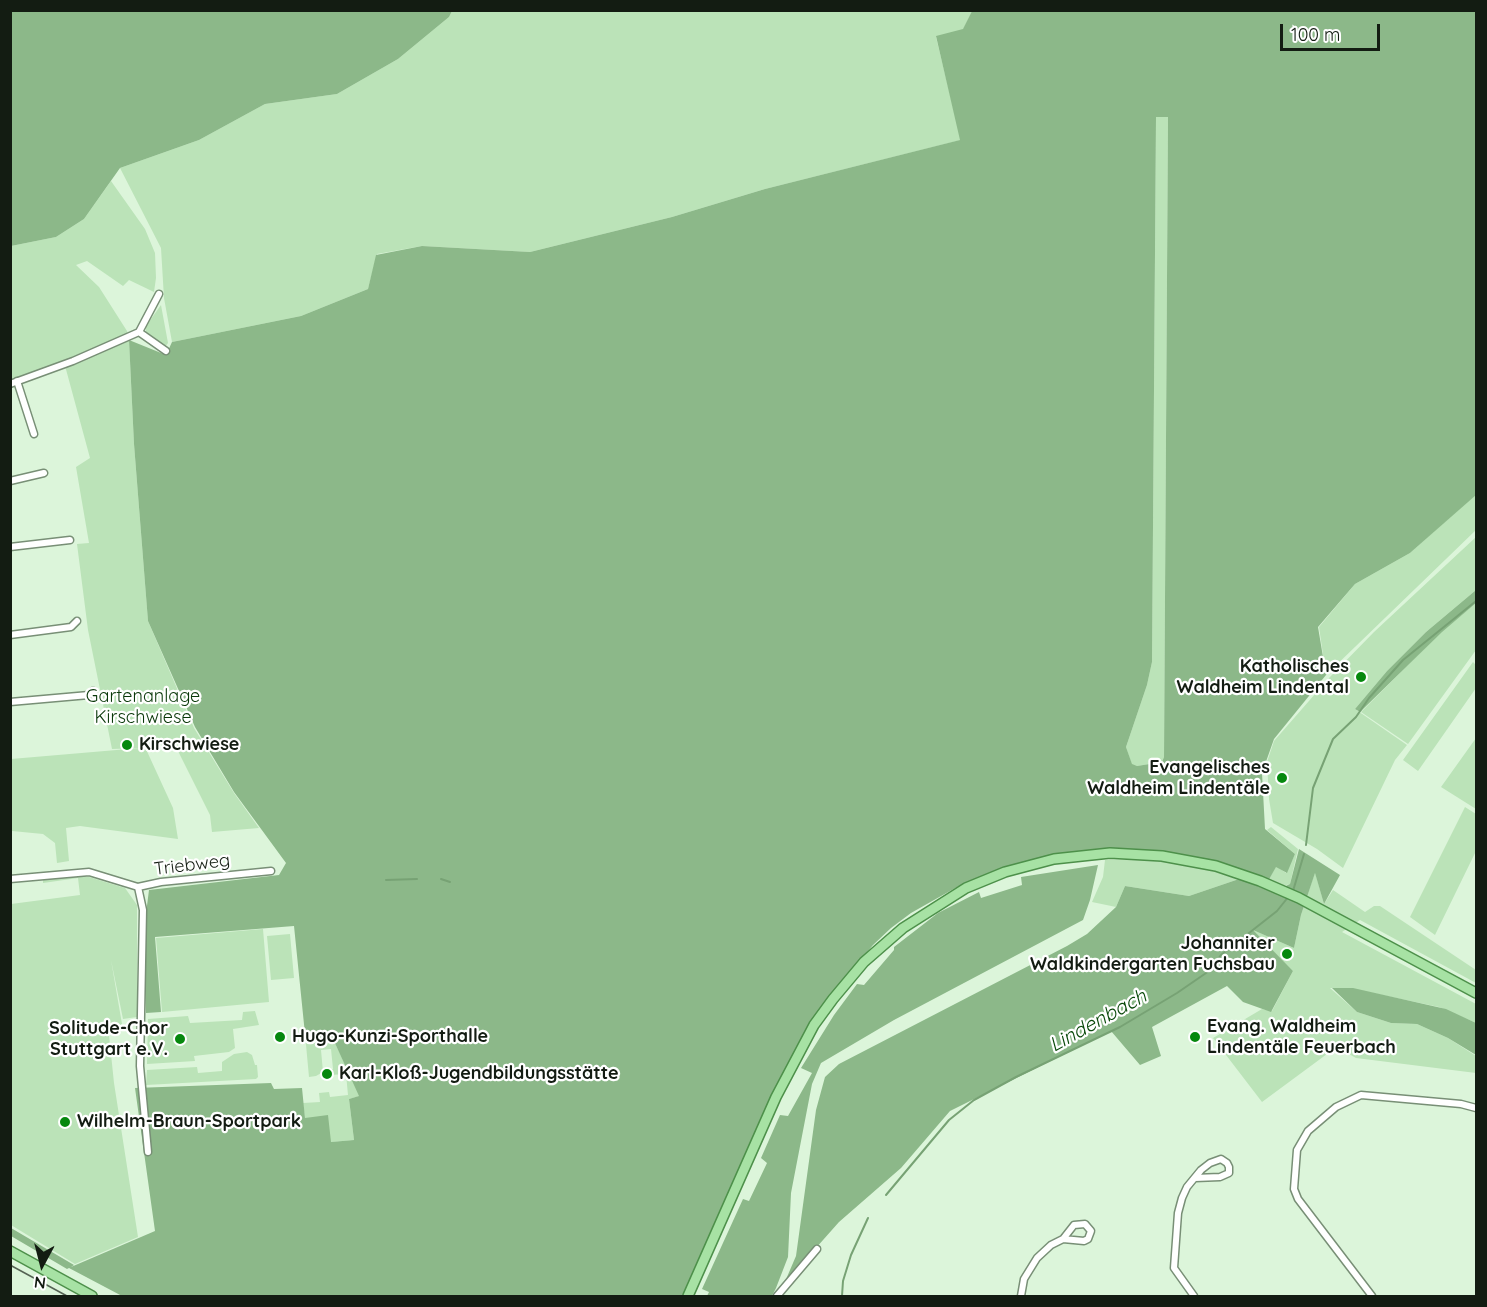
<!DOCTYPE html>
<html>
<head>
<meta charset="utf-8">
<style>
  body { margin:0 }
  #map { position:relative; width:1487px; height:1307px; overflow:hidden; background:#dcf5da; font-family:Quicksand,sans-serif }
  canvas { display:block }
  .frame { position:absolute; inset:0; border:12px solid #131c12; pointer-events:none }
  .north { position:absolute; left:12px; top:1235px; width:60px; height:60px; -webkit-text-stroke:4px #fff; paint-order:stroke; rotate:187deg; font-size:16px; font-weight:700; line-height:24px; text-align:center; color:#131c12 }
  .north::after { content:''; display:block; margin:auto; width:21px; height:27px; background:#131c12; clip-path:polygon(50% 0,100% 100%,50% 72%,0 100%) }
  .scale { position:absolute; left:1280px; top:24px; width:100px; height:27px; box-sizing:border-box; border:3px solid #131c12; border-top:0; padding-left:8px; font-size:18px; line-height:21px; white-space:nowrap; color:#131c12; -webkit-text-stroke:4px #fff; paint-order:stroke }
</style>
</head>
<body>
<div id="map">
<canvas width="1487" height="1307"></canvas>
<div class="frame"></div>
<div class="north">N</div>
<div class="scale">100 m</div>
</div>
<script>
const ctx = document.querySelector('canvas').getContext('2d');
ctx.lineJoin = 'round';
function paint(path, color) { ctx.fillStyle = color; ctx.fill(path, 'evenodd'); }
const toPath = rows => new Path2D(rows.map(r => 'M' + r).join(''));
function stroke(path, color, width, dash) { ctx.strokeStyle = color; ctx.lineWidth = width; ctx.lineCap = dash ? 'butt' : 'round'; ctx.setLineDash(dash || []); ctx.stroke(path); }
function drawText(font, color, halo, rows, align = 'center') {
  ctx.font = font + ' Quicksand,sans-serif'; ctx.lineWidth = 4.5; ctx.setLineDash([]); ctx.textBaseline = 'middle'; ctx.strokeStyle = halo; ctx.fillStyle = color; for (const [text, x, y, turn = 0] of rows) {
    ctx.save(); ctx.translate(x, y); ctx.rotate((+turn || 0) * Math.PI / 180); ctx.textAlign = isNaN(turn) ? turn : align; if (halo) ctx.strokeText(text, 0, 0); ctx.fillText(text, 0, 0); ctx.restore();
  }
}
paint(toPath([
  [452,11,972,11,963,30,936,37,961,140,765,189,672,217,530,252,422,246,377,254,368,289,301,316,172,342,164,298,161,248,120,168,199,140,265,104,337,94,398,59,449,17],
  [1156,117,1168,117,1164,757,1162,762,1137,766,1132,765,1126,747,1147,685,1152,662],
  [111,181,145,229,155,253,156,278,154,292,129,280,123,286,87,261,76,265,99,287,127,331,129,340,134,444,148,621,194,728,234,793,259,828,212,832,210,815,172,739,159,746,145,747,173,808,178,839,80,826,66,828,69,861,57,863,55,843,43,834,12,831,10,820,11,759,140,748,112,749,88,630,77,544,89,543,76,467,90,458,64,362,11,383,11,246,56,237,84,219],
  [161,305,168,343,165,347,146,333,146,326],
  [1476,494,1476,530,1326,675,1319,627,1355,584,1410,553],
  [1476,537,1476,590,1426,632,1387,671,1355,709,1407,745,1395,760,1343,868,1317,849,1273,823,1269,799,1267,762,1274,741,1329,678,1374,632],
  [1476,603,1476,650,1408,744,1361,712,1442,631],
  [1473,662,1476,665,1476,688,1418,771,1403,760],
  [1476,738,1476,809,1441,787],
  [1465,807,1476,814,1476,851,1435,935,1410,917],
  [1271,827,1298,849,1290,884,1280,887,1267,883,1276,866,1286,873,1295,854,1267,830],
  [1148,858,1201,867,1239,879,1189,896,1125,886,1116,907,1092,902,1103,877,1105,860],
  [1315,872,1324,904,1333,890,1365,912,1374,906,1380,906,1476,970,1476,983,1360,920,1342,932,1476,1004,1476,1023,1439,1007,1349,988,1330,988,1357,1012,1391,1023,1417,1024,1448,1038,1476,1056,1476,1073,1356,1058,1335,1046,1327,1054,1262,1102,1213,1038,1262,1009,1272,1011,1293,971,1251,929,1294,948,1301,915],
  [78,874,78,876,89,877,125,888,137,905,137,1017,123,1019,111,960,122,1024,109,1035,114,1083,138,1237,75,1264,11,1225,11,904,80,895,78,878,43,883,43,878],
  [263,929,269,1002,162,1012,156,938],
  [290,934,294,978,271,980,267,936],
  [255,1011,259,1025,233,1029,235,1048,229,1052,194,1056,195,1061,147,1064,148,1019,188,1016,190,1023,242,1020,243,1012],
  [305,1034,334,1041,360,1096,349,1099,354,1140,331,1142,305,1118,303,1103,320,1102,319,1093,329,1092,330,1097,348,1095,346,1074,330,1075,329,1070,333,1069,331,1049,321,1050,323,1072,316,1076,309,1077],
  [247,1052,252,1055,255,1065,257,1065,258,1077,256,1079,146,1085,147,1070,197,1067,198,1073,222,1071,222,1062,234,1054]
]), '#bbe3b8');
paint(toPath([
  [10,11,11,10,452,11,449,17,398,59,337,94,265,104,199,140,120,168,84,219,56,237,11,246],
  [972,11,1476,11,1476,495,1410,553,1355,584,1318,627,1326,675,1274,739,1262,773,1265,829,1295,854,1287,873,1276,867,1267,883,1208,860,1154,851,1007,867,957,887,911,913,891,928,873,945,836,989,781,1081,723,1206,685,1296,122,1296,69,1268,67,1269,11,1236,11,1228,74,1265,71,1267,155,1231,135,1088,271,1083,274,1089,302,1088,305,1118,328,1115,331,1142,354,1140,349,1099,359,1096,334,1041,305,1034,294,926,155,937,161,1012,146,1013,143,937,149,890,279,875,286,863,234,792,195,727,148,621,134,444,129,340,166,355,172,342,301,316,368,289,376,255,422,246,530,252,672,217,765,189,960,140,936,36,963,29],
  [1156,117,1168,117,1164,757,1162,762,1137,766,1132,764,1126,747,1147,685,1152,662],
  [1476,590,1476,603,1442,632,1360,712,1355,709,1387,671,1426,632],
  [1299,849,1340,875,1324,904,1315,873,1301,915,1294,948,1253,930,1293,971,1271,1012,1243,1002,1227,986,1152,1027,1161,1056,1140,1065,1111,1031,950,1111,901,1168,839,1222,784,1284,796,1256,816,1110,825,1077,839,1064,1067,946,1087,934,1116,907,1125,886,1189,896,1239,879,1273,892,1290,884],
  [1098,865,1090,900,1083,920,894,1020,821,1063,812,1084,791,1193,788,1257,776,1288,772,1296,707,1296,709,1292,702,1289,743,1199,749,1201,767,1163,761,1158,780,1115,788,1116,812,1073,801,1068,834,1015,857,984,864,985,894,950,894,947,938,913,979,892,981,898,1022,885,1021,877],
  [1332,988,1353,988,1446,1009,1476,1023,1476,1055,1448,1038,1417,1024,1391,1023,1357,1012]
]), '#8cb889');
stroke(toPath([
  [1306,845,1313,788,1333,739,1356,717,1369,698,1403,660,1476,601],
  [441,879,450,882],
  [386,880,417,879],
  [1293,891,1304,854],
  [886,1195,949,1120,974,1100,1016,1077,1120,1027,1177,993,1209,971,1221,955,1277,911,1289,896],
  [842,1296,843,1281,851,1255,868,1218]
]), '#77a274', 2);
const street = toPath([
  [139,332,159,294],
  [139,332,166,351],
  [17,381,34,434],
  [10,384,73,361,139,332],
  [10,481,44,473],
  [10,547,70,540],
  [10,635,71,627,77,621],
  [10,702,89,695,93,691],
  [10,879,89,872,138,887,161,882,271,871],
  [138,887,143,910,140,1066,148,1152],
  [777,1296,817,1249],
  [1021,1296,1024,1279,1037,1258,1051,1245,1063,1239,1074,1225,1085,1224,1091,1231,1088,1239,1084,1241,1063,1239],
  [1194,1296,1174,1268,1178,1213,1182,1198,1187,1187,1201,1170,1210,1163,1221,1159,1227,1163,1229,1167,1229,1173,1220,1177,1195,1178],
  [1372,1296,1298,1199,1294,1189,1297,1150,1308,1131,1336,1107,1361,1095,1461,1104,1476,1108]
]);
const primary = toPath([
  [10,1251,92,1296],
  [688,1296,776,1097,814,1025,833,999,864,962,903,928,966,888,1005,872,1054,859,1110,853,1162,856,1216,866,1260,881,1299,898,1476,993]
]);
stroke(street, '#788f76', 9);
stroke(primary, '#4d904a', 12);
stroke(street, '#fff', 6);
stroke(primary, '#a7e2a4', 9);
stroke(toPath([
  [10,1265,67,1296]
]), '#546253', 1.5);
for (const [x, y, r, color] of [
  [1361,677,6,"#06880e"],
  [127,745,6,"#06880e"],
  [1282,778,6,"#06880e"],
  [1287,954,6,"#06880e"],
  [280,1037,6,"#06880e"],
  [1195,1037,6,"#06880e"],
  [180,1039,6,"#06880e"],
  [327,1074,6,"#06880e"],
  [65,1122,6,"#06880e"]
]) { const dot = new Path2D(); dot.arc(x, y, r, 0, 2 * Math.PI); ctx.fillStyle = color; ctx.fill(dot); stroke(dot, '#fff', 2); }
drawText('bold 18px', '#131c12', '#fff', [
  ["Katholisches",1349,667,"right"],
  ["Waldheim Lindental",1349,688,"right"],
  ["Kirschwiese",139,745],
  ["Evangelisches",1270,768,"right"],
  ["Waldheim Lindentäle",1270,789,"right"],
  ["Johanniter",1275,944,"right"],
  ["Waldkindergarten Fuchsbau",1275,965,"right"],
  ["Evang. Waldheim",1207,1027],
  ["Lindentäle Feuerbach",1207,1048],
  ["Solitude-Chor",168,1029,"right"],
  ["Stuttgart e.V.",168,1050,"right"],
  ["Hugo-Kunzi-Sporthalle",292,1037],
  ["Karl-Kloß-Jugendbildungsstätte",339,1074],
  ["Wilhelm-Braun-Sportpark",77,1122]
], 'left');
drawText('18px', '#093809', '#fff', [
  ["Gartenanlage",143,697],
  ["Kirschwiese",143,718]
]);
drawText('18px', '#131c12', '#fff', [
  ["Triebweg",192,865,-7]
]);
drawText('italic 20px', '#09490a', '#fff', [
  ["Lindenbach",1098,1021,-29]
]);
</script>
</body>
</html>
